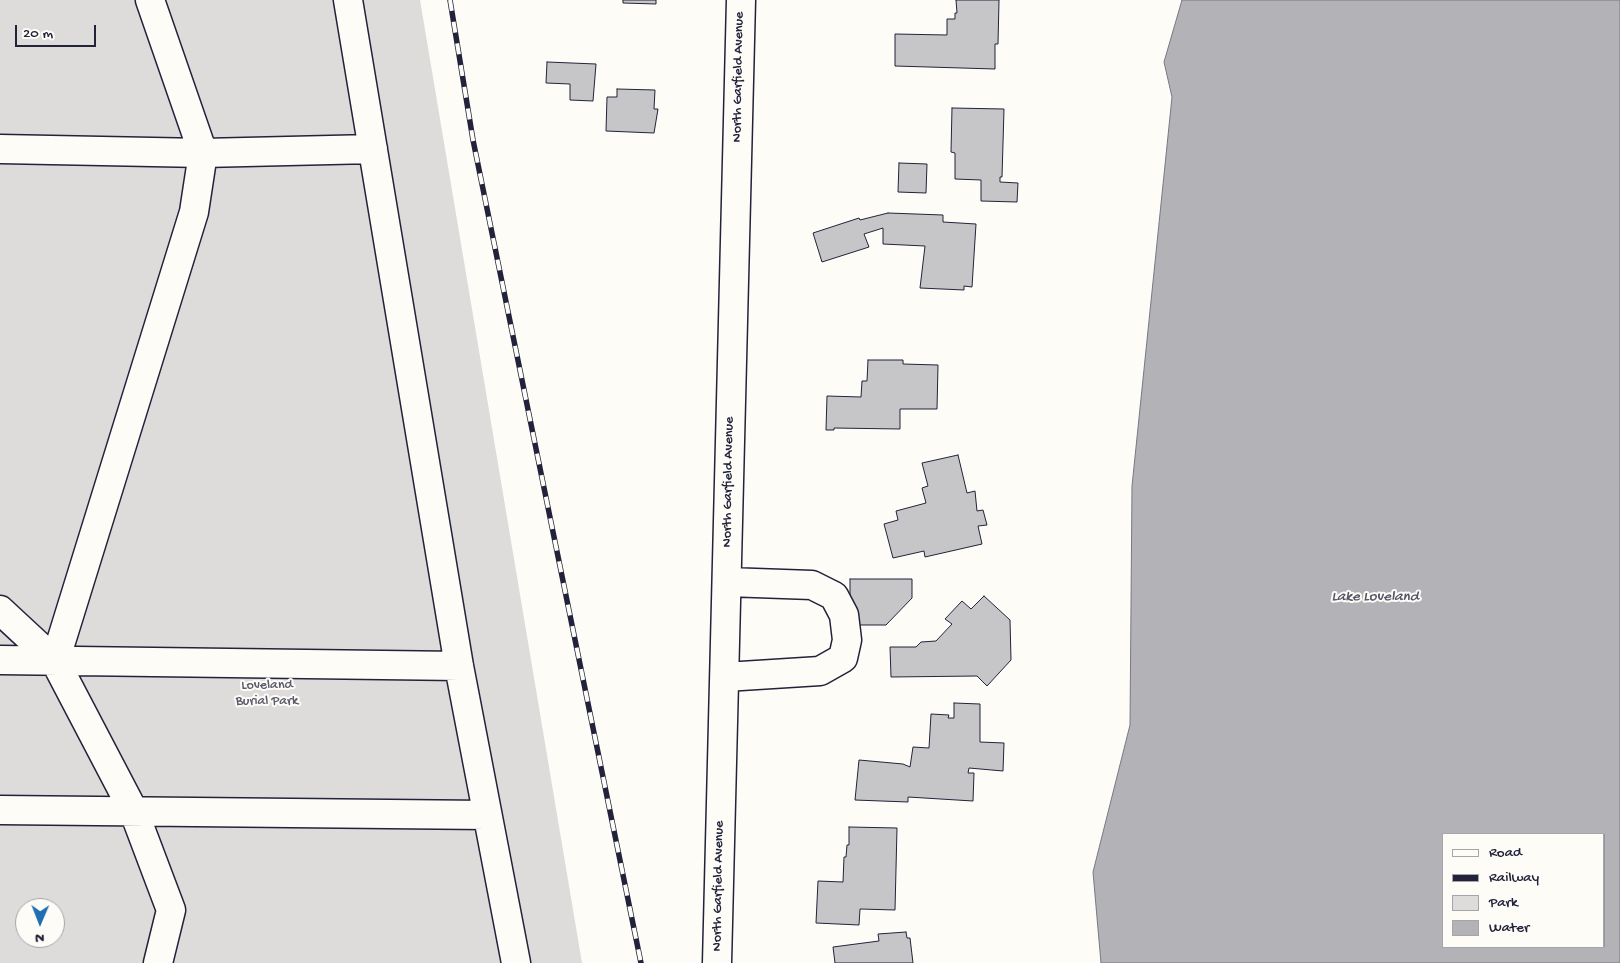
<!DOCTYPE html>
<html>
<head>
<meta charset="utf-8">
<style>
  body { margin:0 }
  #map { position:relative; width:1620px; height:963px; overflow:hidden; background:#fdfcf7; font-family:"Gochi Hand",sans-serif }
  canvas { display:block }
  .legend { position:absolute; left:1442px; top:833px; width:162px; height:115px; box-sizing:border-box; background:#fdfcf7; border:1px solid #a5a5ac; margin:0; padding:6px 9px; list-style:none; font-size:15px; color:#22223b }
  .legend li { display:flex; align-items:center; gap:10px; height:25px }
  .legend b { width:25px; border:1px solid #a5a5ac }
  .north { position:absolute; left:15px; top:898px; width:50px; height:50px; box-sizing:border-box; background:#fdfcf7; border:1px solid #a5a5ac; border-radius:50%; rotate:181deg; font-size:14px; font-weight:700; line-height:20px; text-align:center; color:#22223b }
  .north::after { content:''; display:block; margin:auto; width:18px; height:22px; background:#1f6fb2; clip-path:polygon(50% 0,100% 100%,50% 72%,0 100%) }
  .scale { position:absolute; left:15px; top:25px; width:81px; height:22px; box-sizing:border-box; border:2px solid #22223b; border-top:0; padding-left:6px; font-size:15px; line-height:18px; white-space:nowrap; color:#22223b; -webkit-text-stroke:4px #fdfcf7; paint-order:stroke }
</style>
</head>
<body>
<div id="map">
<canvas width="1620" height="963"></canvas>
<ul class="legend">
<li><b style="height:6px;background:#fdfcf7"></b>Road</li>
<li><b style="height:6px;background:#22223b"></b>Railway</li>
<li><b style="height:14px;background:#dddcdb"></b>Park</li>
<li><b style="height:14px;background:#b2b2b7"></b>Water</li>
</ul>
<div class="north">N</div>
<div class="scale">20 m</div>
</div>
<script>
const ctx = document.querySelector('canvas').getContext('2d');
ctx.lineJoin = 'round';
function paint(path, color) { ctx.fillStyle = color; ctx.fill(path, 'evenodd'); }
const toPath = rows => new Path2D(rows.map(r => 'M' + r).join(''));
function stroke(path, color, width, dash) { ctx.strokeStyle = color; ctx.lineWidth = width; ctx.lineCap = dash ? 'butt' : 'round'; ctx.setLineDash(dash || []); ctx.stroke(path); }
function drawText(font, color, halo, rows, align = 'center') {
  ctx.font = font + ' "Gochi Hand",sans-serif'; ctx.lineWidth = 4; ctx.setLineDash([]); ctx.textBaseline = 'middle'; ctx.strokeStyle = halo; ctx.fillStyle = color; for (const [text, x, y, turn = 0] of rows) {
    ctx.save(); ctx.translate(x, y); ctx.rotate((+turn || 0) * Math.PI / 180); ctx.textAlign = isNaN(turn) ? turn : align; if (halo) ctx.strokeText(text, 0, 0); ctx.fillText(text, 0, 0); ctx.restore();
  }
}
paint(toPath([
  [0,0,420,0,582,963,0,963],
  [25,908,55,908,55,938,25,938]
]), '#dddcdb');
const water = toPath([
  [1182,0,1620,0,1620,963,1101,963,1093,872,1130,725,1132,486,1172,97,1164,62,1182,0],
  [1444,834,1604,834,1604,947,1444,947,1444,834]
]);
paint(water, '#b2b2b7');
stroke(water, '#787885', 1);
const building = toPath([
  [623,0,656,0,656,4,623,3,623,0],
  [956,0,999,0,998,44,995,44,995,69,895,66,895,34,947,35,947,19,955,19,955,13,957,13,956,0],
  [547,62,596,64,593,101,570,100,570,84,546,83,547,62],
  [617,89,655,90,654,109,658,109,654,133,606,131,607,97,617,97,617,89],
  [952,108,1004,109,1002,177,1000,177,1000,182,1018,183,1017,202,981,201,981,180,955,179,955,153,951,152,952,108],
  [899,163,927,164,926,193,898,192,899,163],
  [888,213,943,215,943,222,976,224,972,287,964,286,964,290,920,288,925,246,883,244,883,228,864,234,869,247,822,262,813,233,859,218,860,220,888,213],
  [868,360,903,360,903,364,938,365,937,409,900,409,900,429,834,428,834,430,826,430,827,396,861,397,862,381,867,381,868,360],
  [958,455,967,493,975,491,977,511,983,510,987,525,978,526,982,544,925,557,924,551,893,558,884,524,898,520,896,511,926,503,922,488,928,486,922,463,958,455],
  [850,579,912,579,912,598,886,625,850,625,850,579],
  [984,596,1010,620,1011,660,987,686,977,676,891,677,890,647,916,647,921,642,936,641,952,624,945,619,962,601,971,609,984,596],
  [954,703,980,704,980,742,1004,743,1003,771,969,768,968,773,974,773,973,801,908,797,908,802,855,800,859,760,903,764,910,767,913,747,929,748,931,714,949,715,948,718,954,718,954,703],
  [849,827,897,828,895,910,860,909,859,925,816,923,818,881,843,882,844,857,846,857,847,845,849,845,849,827],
  [906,932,907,938,910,938,913,963,835,963,833,947,879,941,878,934,906,932]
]);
paint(building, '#c6c6c8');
stroke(building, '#22223b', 1);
const minor = toPath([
  [348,0,459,666,516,963],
  [0,149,203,153,373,149],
  [0,610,55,661,134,812,171,910,158,963],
  [0,660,459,666],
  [55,661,194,212,203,153,150,0],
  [725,677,820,671,843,658,847,640,844,615,834,596,812,585,727,582],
  [0,810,486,815],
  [717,963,741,0]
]);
stroke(minor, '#22223b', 31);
stroke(minor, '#fdfcf7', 28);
const rail = toPath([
  [450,0,473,140,641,963]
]);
stroke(rail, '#22223b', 5.5);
stroke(rail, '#fdfcf7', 4, [11]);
drawText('14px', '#22223b', '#fdfcf7', [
  ["North Garfield Avenue",739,77,-89],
  ["North Garfield Avenue",729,482,-89],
  ["North Garfield Avenue",719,886,-89]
]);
drawText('14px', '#5a5a6b', '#fdfcf7', [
  ["Loveland",267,686],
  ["Burial Park",267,702]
]);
drawText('italic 15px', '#545466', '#fdfcf7', [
  ["Lake Loveland",1375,598]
]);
</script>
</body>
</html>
